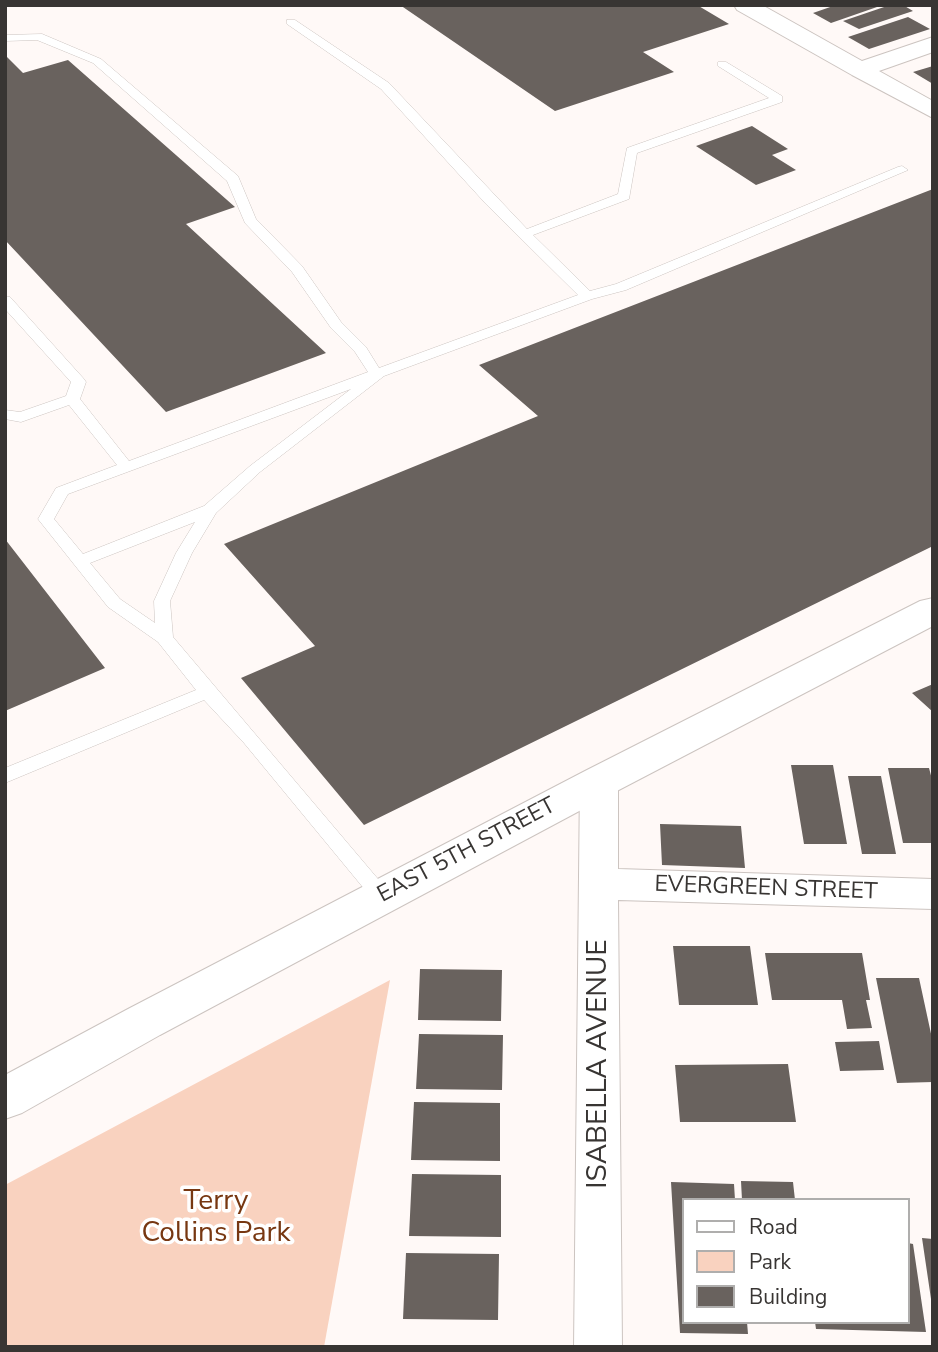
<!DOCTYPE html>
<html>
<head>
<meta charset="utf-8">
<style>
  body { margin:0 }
  #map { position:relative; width:938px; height:1352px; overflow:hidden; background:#fff9f7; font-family:"Nunito Sans",sans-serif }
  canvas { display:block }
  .frame { position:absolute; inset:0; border:7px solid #383533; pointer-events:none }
  .legend { position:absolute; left:682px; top:1198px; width:228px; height:126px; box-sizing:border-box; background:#fff; border:2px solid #afaead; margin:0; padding:9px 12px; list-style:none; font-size:21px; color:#383533 }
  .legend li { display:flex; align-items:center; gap:14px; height:35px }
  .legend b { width:35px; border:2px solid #afaead }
</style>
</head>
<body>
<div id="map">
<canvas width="938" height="1352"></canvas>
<div class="frame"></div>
<ul class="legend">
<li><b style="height:9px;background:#fff"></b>Road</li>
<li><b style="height:19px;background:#f9d2bf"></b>Park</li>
<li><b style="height:19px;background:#69625e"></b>Building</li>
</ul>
</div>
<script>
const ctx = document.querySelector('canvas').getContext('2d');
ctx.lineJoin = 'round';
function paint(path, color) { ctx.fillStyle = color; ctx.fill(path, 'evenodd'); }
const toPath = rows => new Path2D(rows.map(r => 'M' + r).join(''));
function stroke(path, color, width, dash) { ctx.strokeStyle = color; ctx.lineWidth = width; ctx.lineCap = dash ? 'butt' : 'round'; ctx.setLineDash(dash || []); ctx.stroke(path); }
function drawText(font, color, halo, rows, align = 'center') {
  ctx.font = font + ' "Nunito Sans",sans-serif'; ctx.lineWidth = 7; ctx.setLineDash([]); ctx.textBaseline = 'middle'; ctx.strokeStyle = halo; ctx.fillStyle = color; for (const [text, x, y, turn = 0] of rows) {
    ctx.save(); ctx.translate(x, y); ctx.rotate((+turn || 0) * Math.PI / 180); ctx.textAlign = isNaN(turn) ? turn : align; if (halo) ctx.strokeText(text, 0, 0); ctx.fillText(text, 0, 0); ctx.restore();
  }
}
paint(toPath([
  [390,980,324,1347,5,1347,5,1185]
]), '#f9d2bf');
paint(toPath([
  [400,5,697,5,729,24,643,52,674,72,555,111],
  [836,5,873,5,877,7,831,23,813,13],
  [890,5,903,5,913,11,859,29,843,21],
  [908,17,930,29,869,49,848,37],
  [7,57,23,73,68,60,235,207,186,224,326,353,166,412,5,240],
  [933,66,933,84,913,72],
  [752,126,788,149,772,155,796,170,756,185,696,146],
  [933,189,933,546,364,825,241,678,315,646,224,544,538,416,479,365],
  [5,539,105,668,5,711],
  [933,684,933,712,912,693],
  [791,765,833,765,847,844,804,844],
  [888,768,929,768,933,783,933,843,903,843],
  [848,776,881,776,896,854,862,854],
  [660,824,741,826,745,868,662,865],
  [673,946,750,946,758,1005,679,1005],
  [765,953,862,953,870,1000,866,1000,872,1028,847,1029,842,1000,772,1000],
  [420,969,502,970,501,1021,418,1020],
  [876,978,919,978,933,1043,933,1082,897,1083],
  [419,1034,503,1035,502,1090,416,1089],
  [879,1041,884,1070,840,1071,835,1042],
  [788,1064,796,1122,680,1122,675,1065],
  [414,1102,500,1103,500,1161,411,1160],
  [412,1174,501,1175,501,1237,409,1236],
  [741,1181,793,1182,795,1200,742,1200],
  [671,1182,734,1184,735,1200,684,1200,684,1322,747,1322,748,1334,680,1333],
  [922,1238,933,1239,933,1299,931,1299],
  [908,1243,913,1244,926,1332,816,1329,815,1322,908,1322],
  [406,1253,499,1254,498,1320,403,1319]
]), '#69625e');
const lane = toPath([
  [287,20,295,20,389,83,527,229,618,194,627,148,769,98,718,66,718,62,726,62,782,96,782,102,637,153,629,199,533,235,590,291,616,284,898,167,902,166,908,170,626,290,592,299,384,376,260,472,216,513,192,553,170,601,173,637,389,892,392,897,389,902,382,905,375,902,244,743,204,700,5,783,5,768,196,690,158,642,108,607,38,519,56,488,117,465,69,405,21,422,5,419,5,410,20,412,66,396,71,382,5,309,5,296,10,297,84,379,86,382,80,399,129,461,368,372,355,352,331,328,292,272,245,223,227,181,93,63,37,40,5,41,5,35,42,34,101,59,238,176,256,219,302,266,341,322,366,347,379,368,578,295,486,204,381,89,287,24,287,20],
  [351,389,250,466,204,506,83,554,54,519,68,494,351,389],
  [195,522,176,553,154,601,155,623,120,599,90,563,195,522]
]);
const street = toPath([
  [734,5,762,5,862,61,933,37,933,52,879,71,933,101,933,118,852,75,737,10,734,5],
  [599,768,612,772,618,782,618,869,933,879,933,909,618,900,622,1347,574,1347,580,782,586,772,599,768]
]);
const secondary = toPath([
  [933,598,933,626,613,793,160,1035,22,1113,5,1119,5,1075,128,1009,585,771,920,601,933,598]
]);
stroke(lane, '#ccc4c0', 1);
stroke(street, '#ccc4c0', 2);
stroke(secondary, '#ccc4c0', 2);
paint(lane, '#fff');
paint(street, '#fff');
paint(secondary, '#fff');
drawText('23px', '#383533', '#fff', [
  ["EAST 5TH STREET",467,851,-28],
  ["EVERGREEN STREET",766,889,2]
]);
drawText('28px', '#383533', '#fff', [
  ["ISABELLA AVENUE",599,1064,-90]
]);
drawText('28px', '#773711', '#fff', [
  ["Terry",216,1202],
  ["Collins Park",216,1234]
]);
</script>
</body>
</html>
